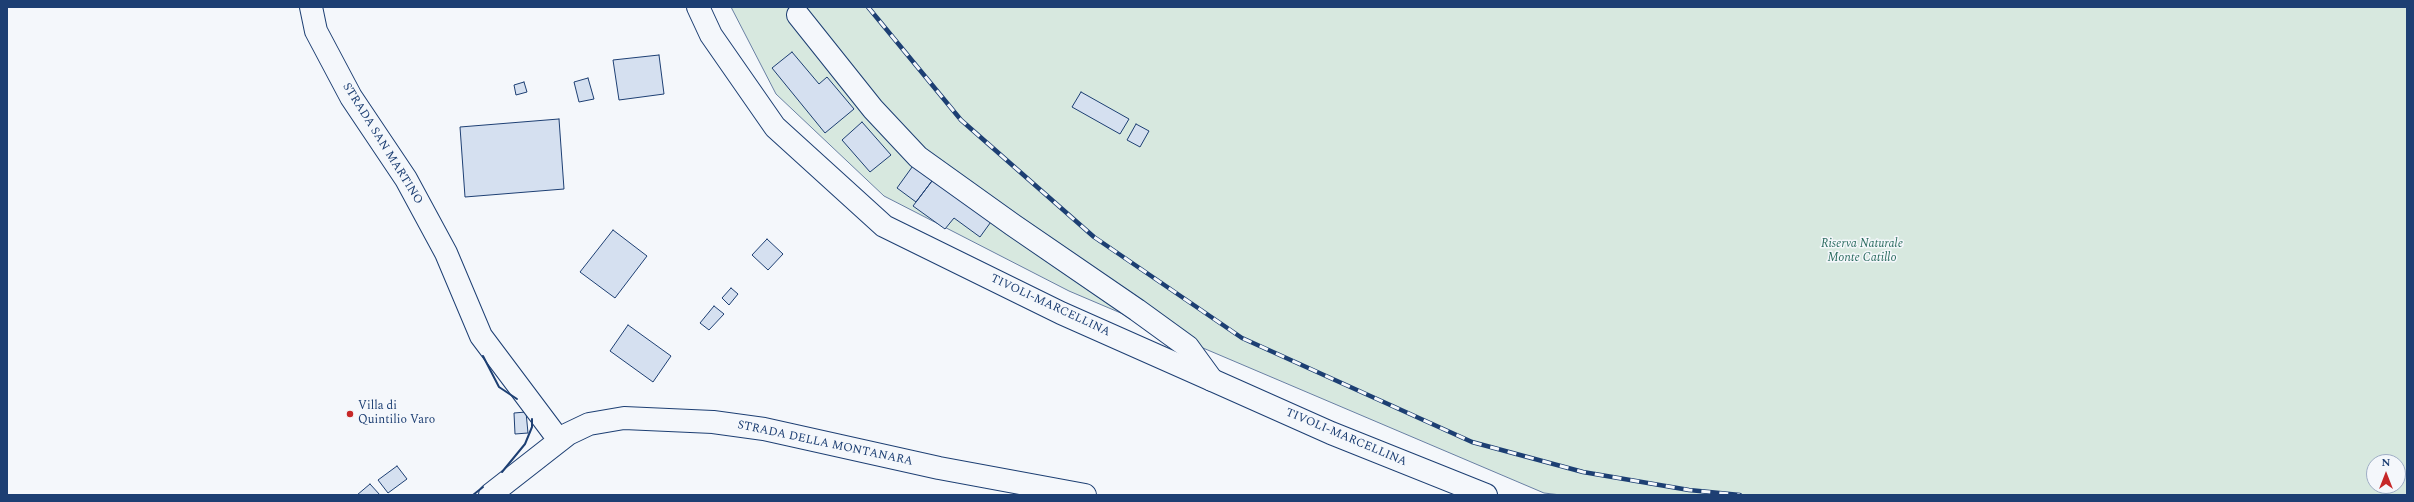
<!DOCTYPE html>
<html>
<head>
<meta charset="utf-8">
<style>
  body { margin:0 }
  #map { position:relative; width:2414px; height:502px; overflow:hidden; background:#f4f7fb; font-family:Spectral,serif }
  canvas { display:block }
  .frame { position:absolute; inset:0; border:8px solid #1d3f73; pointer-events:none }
  .north { position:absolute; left:2366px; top:454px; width:40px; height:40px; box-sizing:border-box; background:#f4f7fb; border:1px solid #9eadc5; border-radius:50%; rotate:0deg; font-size:11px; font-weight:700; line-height:16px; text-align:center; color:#1d3f73 }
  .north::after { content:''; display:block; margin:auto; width:14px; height:18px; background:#c62828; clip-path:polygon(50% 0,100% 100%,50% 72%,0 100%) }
</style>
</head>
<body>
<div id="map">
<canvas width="2414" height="502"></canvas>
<div class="frame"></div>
<div class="north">N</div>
</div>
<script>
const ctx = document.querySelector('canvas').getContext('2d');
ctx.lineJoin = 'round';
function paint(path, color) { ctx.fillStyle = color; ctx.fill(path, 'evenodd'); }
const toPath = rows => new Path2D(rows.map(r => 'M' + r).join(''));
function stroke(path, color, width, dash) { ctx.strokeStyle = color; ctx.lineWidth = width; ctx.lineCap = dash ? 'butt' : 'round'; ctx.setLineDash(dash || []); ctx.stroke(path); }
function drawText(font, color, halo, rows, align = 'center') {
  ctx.font = font + ' Spectral,serif'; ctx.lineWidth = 3; ctx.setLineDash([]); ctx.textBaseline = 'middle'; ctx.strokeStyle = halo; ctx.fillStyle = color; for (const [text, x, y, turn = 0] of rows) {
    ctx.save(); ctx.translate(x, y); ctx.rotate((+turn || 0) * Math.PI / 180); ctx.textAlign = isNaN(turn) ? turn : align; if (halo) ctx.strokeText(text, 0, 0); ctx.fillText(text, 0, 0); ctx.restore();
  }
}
const green = toPath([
  [731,7,2407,7,2407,495,1561,495,1544,493,1069,291,884,196,776,94,731,7],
  [2374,462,2398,462,2398,486,2374,486,2374,462]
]);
paint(green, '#d7e8df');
stroke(green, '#687fa3', 1);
const building = toPath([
  [792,52,819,84,827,77,854,109,825,133,772,68,792,52],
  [659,55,664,94,619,100,613,60,659,55],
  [588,78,594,99,579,102,574,82,588,78],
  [524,82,527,92,516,95,514,85,524,82],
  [1081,92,1129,119,1120,134,1072,107,1081,92],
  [559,119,564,189,465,197,460,127,559,119],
  [862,122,891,155,870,172,842,140,862,122],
  [1136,124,1149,131,1140,147,1127,140,1136,124],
  [915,163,935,177,916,202,897,188,915,163],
  [935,177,993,219,980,237,954,218,945,229,913,206,935,177],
  [613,230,647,256,615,298,580,272,613,230],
  [767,239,783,254,768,270,752,255,767,239],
  [731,288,738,294,729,305,722,298,731,288],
  [714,306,724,314,709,330,700,323,714,306],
  [628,325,671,356,653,382,610,351,628,325],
  [526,412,528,433,515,434,514,413,526,412],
  [397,466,407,479,388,493,378,480,397,466],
  [370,484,380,495,357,495,370,484]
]);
paint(building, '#d5e0f0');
stroke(building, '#1d3f73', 1);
const minor = toPath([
  [311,7,316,31,351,97,406,179,446,253,481,336,559,440],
  [798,15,873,109,918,157,1013,225,1137,310,1188,347,1212,380],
  [490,495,568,434,589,424,624,418,713,422,764,429,939,468,1085,495]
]);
const major = toPath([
  [698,7,711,35,775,127,884,226,1061,313,1212,380,1331,433,1486,495]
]);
stroke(minor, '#1d3f73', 24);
stroke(major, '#1d3f73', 24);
stroke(minor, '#f4f7fb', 22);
stroke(major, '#f4f7fb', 22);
const rail = toPath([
  [868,7,961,120,1094,237,1242,338,1472,442,1583,472,1689,490,1740,495]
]);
stroke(rail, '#1d3f73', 4.5);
stroke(rail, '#f4f7fb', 3, [9]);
stroke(toPath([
  [483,356,499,387,517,399],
  [502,472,525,444,532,427,532,419],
  [473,495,483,487]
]), '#1d3f73', 2);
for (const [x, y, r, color] of [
  [350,414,4,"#c62828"]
]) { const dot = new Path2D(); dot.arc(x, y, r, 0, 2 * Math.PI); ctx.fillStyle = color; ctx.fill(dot); stroke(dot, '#f4f7fb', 1.5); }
drawText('12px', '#1d3f73', '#f4f7fb', [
  ["STRADA SAN MARTINO",382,144,58],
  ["TIVOLI-MARCELLINA",1050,306,25],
  ["TIVOLI-MARCELLINA",1346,438,23],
  ["STRADA DELLA MONTANARA",825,444,12]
]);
drawText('italic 12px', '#2c6c60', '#f4f7fb', [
  ["Riserva Naturale",1862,245],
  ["Monte Catillo",1862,259]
]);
drawText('12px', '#1d3f73', '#f4f7fb', [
  ["Villa di",358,407],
  ["Quintilio Varo",358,421]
], 'left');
</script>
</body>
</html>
